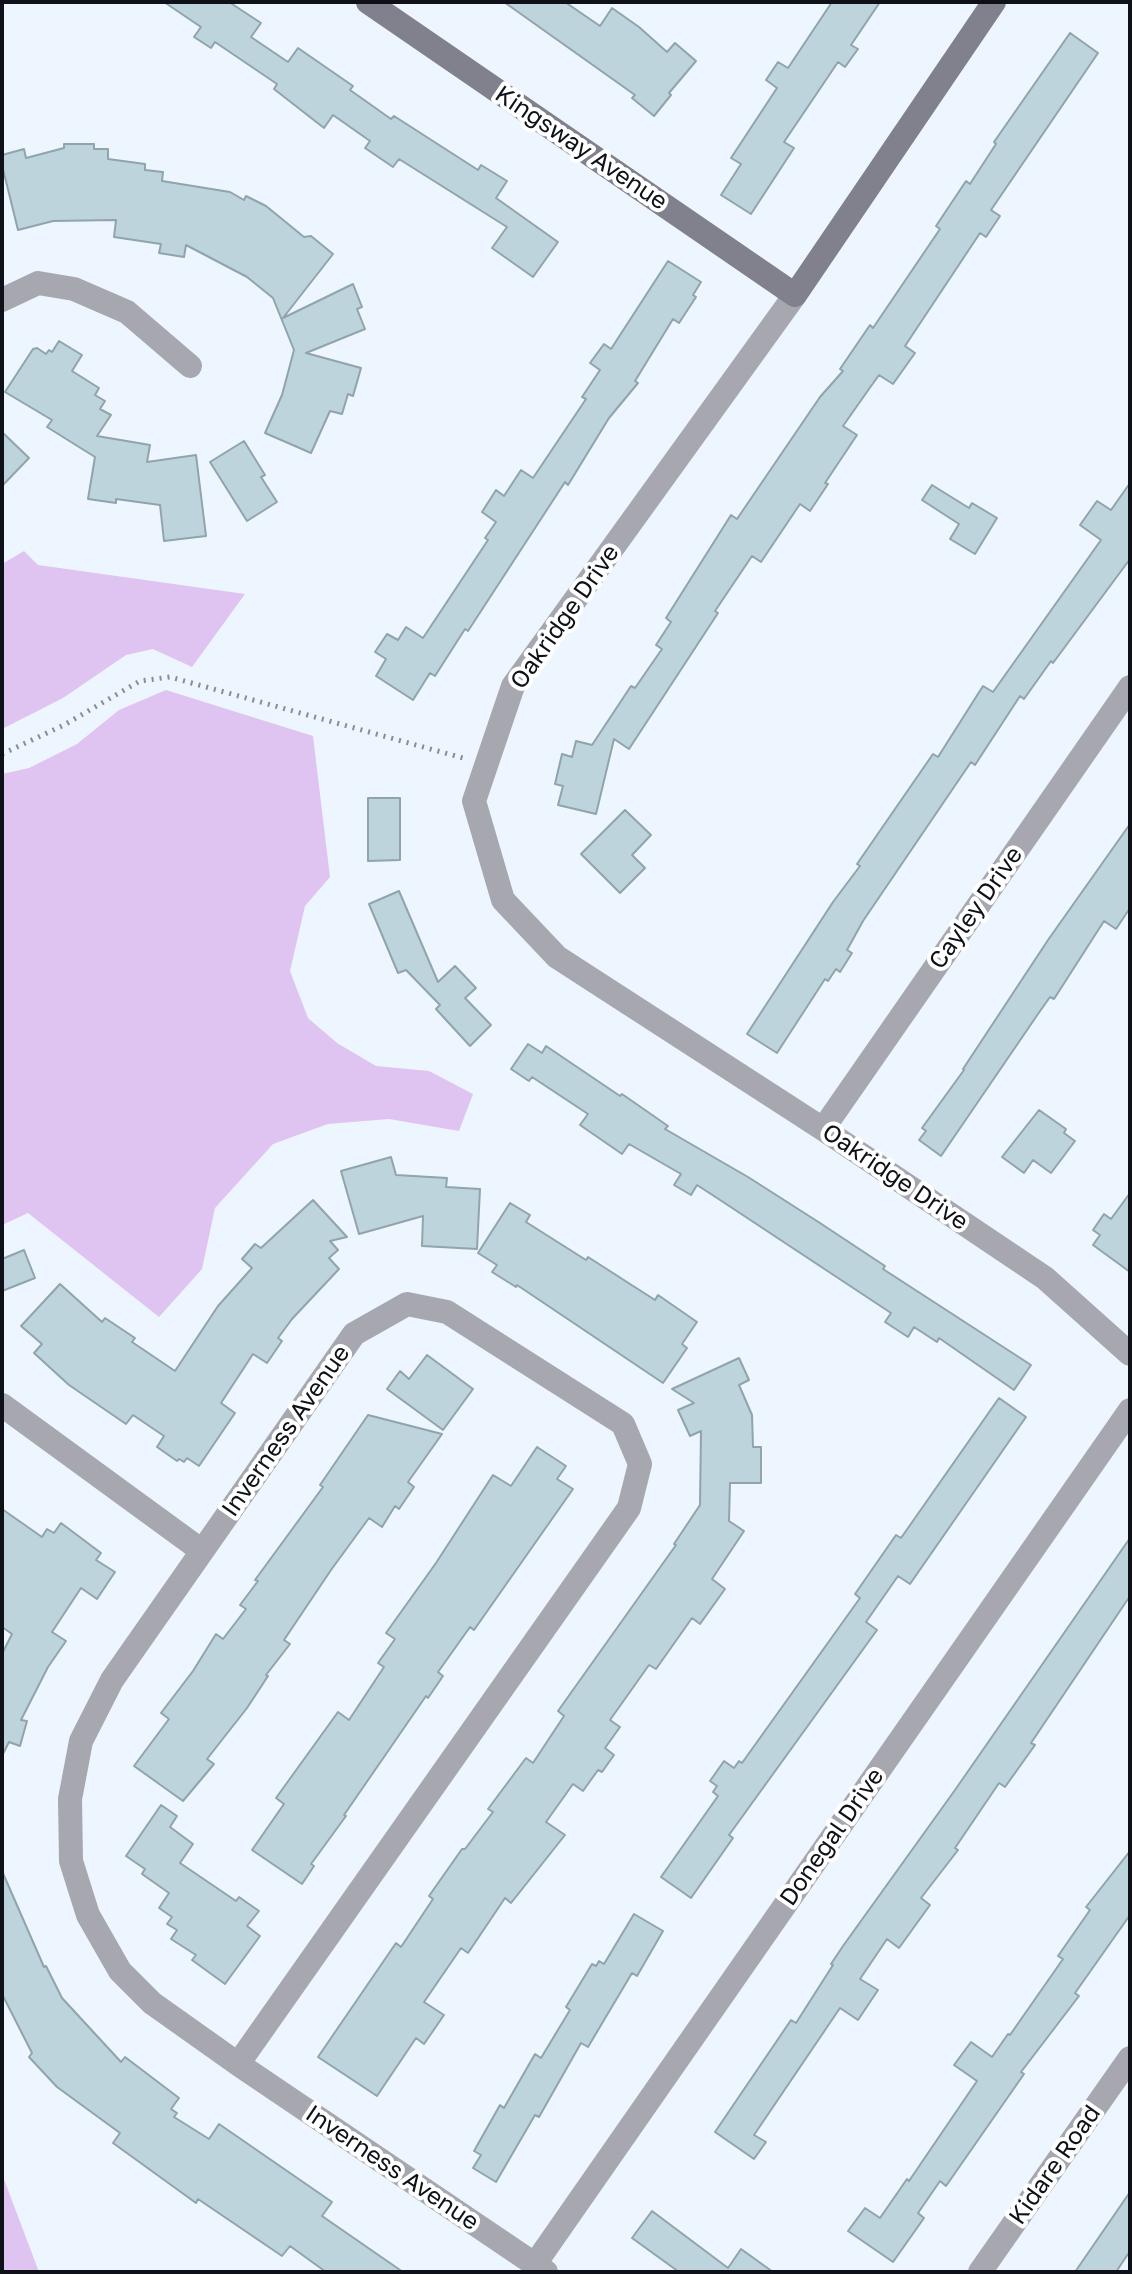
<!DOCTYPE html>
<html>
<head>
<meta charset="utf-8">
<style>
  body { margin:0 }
  #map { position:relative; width:1132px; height:2274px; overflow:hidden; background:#edf5ff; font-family:"Golos Text",sans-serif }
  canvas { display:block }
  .frame { position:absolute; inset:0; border:4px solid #0e1218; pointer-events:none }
</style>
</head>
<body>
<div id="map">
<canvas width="1132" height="2274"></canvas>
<div class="frame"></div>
</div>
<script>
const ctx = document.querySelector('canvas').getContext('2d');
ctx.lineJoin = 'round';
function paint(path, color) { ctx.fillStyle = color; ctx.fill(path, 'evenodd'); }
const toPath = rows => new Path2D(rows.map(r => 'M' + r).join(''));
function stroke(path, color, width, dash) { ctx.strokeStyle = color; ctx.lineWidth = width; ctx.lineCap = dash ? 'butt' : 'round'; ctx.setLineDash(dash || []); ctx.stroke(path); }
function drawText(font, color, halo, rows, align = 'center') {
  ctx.font = font + ' "Golos Text",sans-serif'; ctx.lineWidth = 8; ctx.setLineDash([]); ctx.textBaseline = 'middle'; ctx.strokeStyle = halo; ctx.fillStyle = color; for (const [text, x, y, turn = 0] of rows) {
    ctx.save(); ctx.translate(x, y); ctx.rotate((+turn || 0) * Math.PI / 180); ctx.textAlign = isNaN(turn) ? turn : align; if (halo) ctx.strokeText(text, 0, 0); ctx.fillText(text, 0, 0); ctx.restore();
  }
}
paint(toPath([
  [24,551,38,565,245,594,192,667,153,649,126,655,63,698,2,729,2,564],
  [166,690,313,736,330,877,305,906,290,971,308,1018,337,1043,376,1066,429,1071,473,1094,459,1131,389,1119,328,1124,273,1144,215,1208,202,1269,159,1317,28,1213,2,1225,2,774,29,768,77,744,119,710],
  [2,2174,39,2272,2,2272]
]), '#dfc4f2');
const building = toPath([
  [164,2,229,2,261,23,251,37,288,62,298,48,353,86,350,90,391,119,394,116,478,170,481,165,507,181,496,198,558,242,533,277,492,248,507,227,399,159,393,167,365,148,370,141,333,115,324,128,274,89,277,84,215,42,211,48,194,37,201,27,164,2],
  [504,2,565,2,600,26,612,8,639,27,667,52,675,43,696,61,669,93,671,95,654,116,632,98,635,95,504,2],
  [832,2,880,2,851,45,858,49,845,67,838,62,784,142,794,148,751,214,721,195,741,164,731,158,777,88,766,80,778,62,788,68,832,2],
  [1070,33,1098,53,991,210,1000,216,986,237,980,233,905,346,915,353,893,384,879,375,869,389,843,426,857,435,825,483,828,484,810,511,800,504,761,562,752,556,715,611,718,613,629,749,614,739,596,814,558,805,563,786,555,784,562,754,572,757,576,741,592,745,631,686,635,688,662,649,656,645,671,622,666,618,731,515,737,519,820,397,843,371,840,369,870,325,873,328,940,229,936,226,966,181,970,184,996,144,994,142,1070,33],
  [64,144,94,144,94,149,108,149,108,159,145,164,145,170,163,172,162,181,230,192,244,200,246,196,266,206,304,237,311,236,333,254,283,318,353,284,362,307,357,309,365,329,306,353,361,368,353,396,348,394,342,414,330,411,311,453,265,433,282,395,294,350,273,298,247,277,186,245,184,257,159,253,161,244,114,237,116,220,53,221,18,230,2,165,2,155,24,149,26,158,64,148,64,144],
  [668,261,701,282,693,295,696,297,679,323,673,319,635,381,638,383,609,418,568,485,565,482,468,631,465,629,435,676,430,673,413,700,376,676,386,659,375,652,387,634,398,640,406,627,423,638,488,540,485,538,496,522,482,512,496,490,504,496,521,470,533,478,586,399,582,397,600,370,590,363,604,344,611,349,668,261],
  [59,341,82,355,72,371,99,388,95,395,105,401,100,409,111,415,97,436,150,445,147,462,196,455,206,536,164,541,160,505,116,499,116,503,88,499,95,457,47,427,52,420,5,392,33,349,37,348,46,354,49,350,52,352,59,341],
  [2,432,29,458,2,486,2,432],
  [244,441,265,475,261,477,277,502,247,521,210,462,244,441],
  [1130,483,1130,559,1053,663,1051,661,1024,699,1020,696,975,765,971,762,863,921,847,950,852,953,840,972,836,969,828,981,825,979,777,1053,747,1034,833,902,860,866,857,864,933,754,938,757,983,686,993,692,1101,540,1080,525,1097,501,1111,510,1130,483],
  [932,485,969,508,972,503,997,518,975,554,950,539,959,524,922,500,932,485],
  [368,798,400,798,400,860,368,861,368,798],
  [625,810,651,835,632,855,645,868,620,893,581,854,625,810],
  [1130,824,1130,908,1116,929,1104,921,1054,999,1050,997,1038,1014,941,1156,919,1140,926,1131,922,1128,964,1070,963,1069,1048,940,1130,824],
  [399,891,438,982,455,966,476,988,465,998,491,1025,470,1046,436,1009,440,1005,406,970,398,973,369,904,399,891],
  [528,1044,542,1053,546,1046,620,1096,622,1094,668,1126,665,1129,748,1177,820,1223,885,1266,883,1269,1031,1365,1014,1390,939,1338,937,1342,914,1327,908,1337,885,1322,891,1313,714,1196,697,1185,691,1195,674,1185,681,1174,629,1144,622,1154,580,1125,588,1114,532,1077,529,1081,511,1069,528,1044],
  [1039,1110,1066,1129,1064,1133,1075,1141,1051,1173,1033,1160,1024,1173,1002,1157,1039,1110],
  [391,1157,396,1175,447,1178,446,1187,480,1189,477,1249,422,1246,423,1216,359,1234,341,1171,391,1157],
  [1130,1193,1130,1272,1093,1245,1100,1235,1093,1230,1104,1214,1111,1219,1130,1193],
  [313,1200,347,1237,330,1241,338,1250,329,1258,339,1269,292,1319,278,1338,282,1341,267,1363,253,1354,221,1403,235,1413,199,1466,187,1458,184,1462,179,1459,177,1461,157,1447,164,1436,133,1415,126,1424,69,1385,34,1353,42,1344,21,1326,60,1284,102,1322,105,1318,135,1338,132,1342,175,1371,218,1306,252,1268,242,1259,255,1244,261,1248,313,1200],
  [510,1203,530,1215,526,1222,586,1260,588,1257,655,1300,658,1295,697,1322,682,1344,687,1348,663,1383,517,1285,516,1287,492,1272,497,1265,478,1253,510,1203],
  [24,1250,35,1278,2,1291,2,1259,24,1250],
  [427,1355,473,1389,443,1430,387,1389,400,1371,409,1379,427,1355],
  [739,1358,749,1380,739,1385,752,1415,753,1447,761,1447,761,1483,730,1483,729,1521,744,1531,712,1579,725,1589,700,1624,692,1618,656,1669,649,1665,610,1720,620,1727,605,1748,614,1755,602,1772,598,1770,583,1791,573,1784,546,1822,565,1835,511,1903,505,1898,468,1953,461,1948,424,2002,444,2015,424,2044,416,2038,377,2096,318,2057,396,1943,401,1947,433,1899,429,1896,462,1849,465,1849,493,1812,488,1809,526,1758,533,1763,564,1716,558,1711,676,1545,674,1544,700,1505,701,1431,690,1436,678,1410,694,1403,672,1389,739,1358],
  [999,1398,1026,1417,910,1584,898,1576,866,1622,877,1630,729,1835,733,1838,691,1898,661,1877,718,1796,713,1792,717,1786,710,1781,724,1761,734,1768,739,1761,742,1763,860,1598,855,1594,896,1535,901,1538,999,1398],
  [368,1415,442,1434,408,1482,414,1487,399,1509,395,1506,382,1527,369,1518,331,1570,284,1640,290,1644,266,1675,268,1676,247,1708,207,1759,214,1764,183,1801,134,1766,169,1719,161,1713,193,1671,216,1634,223,1639,246,1609,240,1605,258,1581,255,1580,323,1487,320,1485,368,1415],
  [537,1447,566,1466,557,1479,573,1489,474,1630,470,1627,438,1672,443,1676,428,1698,426,1696,344,1815,346,1816,311,1864,314,1866,302,1884,252,1850,284,1804,276,1798,338,1712,349,1720,384,1667,378,1663,395,1639,386,1633,436,1563,493,1475,511,1486,537,1447],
  [2,1509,42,1537,47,1529,54,1533,61,1523,101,1553,96,1560,115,1572,97,1599,81,1588,52,1632,66,1641,48,1667,21,1720,27,1721,20,1746,9,1742,2,1756,2,1654,12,1634,2,1627,2,1509],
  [1130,1538,1130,1596,1031,1743,1035,1745,1005,1787,999,1783,955,1848,958,1850,921,1898,930,1905,899,1948,887,1939,860,1979,878,1990,858,2020,840,2008,754,2135,766,2142,754,2159,715,2132,791,2020,796,2023,833,1965,831,1964,843,1946,955,1790,1130,1538],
  [161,1805,177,1816,170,1827,193,1844,180,1863,236,1901,239,1897,259,1911,247,1926,260,1936,225,1984,192,1960,196,1955,171,1939,177,1930,167,1924,172,1917,159,1908,169,1893,142,1874,145,1869,126,1856,161,1805],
  [1130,1851,1130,1915,1075,1993,1079,1996,1021,2072,1024,2074,946,2186,940,2181,918,2213,924,2218,893,2262,848,2231,865,2208,880,2218,907,2179,909,2181,977,2081,954,2065,971,2042,992,2057,1008,2034,1010,2035,1063,1959,1058,1956,1090,1910,1086,1907,1130,1851],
  [2,1871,44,1967,46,1966,62,1998,121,2062,125,2057,179,2098,171,2109,177,2113,174,2117,209,2139,219,2124,332,2202,322,2216,403,2272,326,2272,290,2246,282,2256,198,2199,196,2203,113,2143,120,2133,57,2087,29,2057,32,2053,2,1994,2,1871],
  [634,1914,663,1931,637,1976,632,1973,588,2047,581,2043,539,2117,535,2115,496,2182,473,2168,481,2155,474,2151,500,2105,504,2108,535,2054,541,2058,570,2010,566,2007,592,1964,596,1966,599,1961,604,1964,634,1914],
  [1130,2192,1130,2251,1116,2272,1075,2272,1130,2192],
  [652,2211,728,2268,741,2249,773,2272,679,2272,632,2238,652,2211]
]);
paint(building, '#bed4dc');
stroke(building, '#8fa4ac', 2);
stroke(toPath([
  [2,754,64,725,140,681,170,677,463,758]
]), '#878d96', 5, [2, 6]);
stroke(toPath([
  [795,295,513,686,474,801,503,900,557,957,823,1129,1045,1278,1130,1354],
  [2,300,38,283,74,289,127,312,190,366],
  [823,1129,1130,687],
  [2,1405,202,1551],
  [238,2064,629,1508,640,1464,623,1424,447,1312,407,1304,354,1334,112,1680,81,1741,70,1799,71,1861,88,1915,120,1971,152,2003,238,2064,546,2272],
  [535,2264,1130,1410],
  [980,2272,1130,2058]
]), '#a6a7af', 24);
stroke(toPath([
  [368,2,795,295,994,2]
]), '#80818d', 24);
drawText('24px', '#0e1218', '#fff', [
  ["Kingsway Avenue",581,148,34],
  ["Oakridge Drive",565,617,-55],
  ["Cayley Drive",976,908,-55],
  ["Oakridge Drive",895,1177,34],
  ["Inverness Avenue",286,1431,-55],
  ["Donegal Drive",832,1837,-55],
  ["Kidare Road",1055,2165,-55],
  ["Inverness Avenue",392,2168,34]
]);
</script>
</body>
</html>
